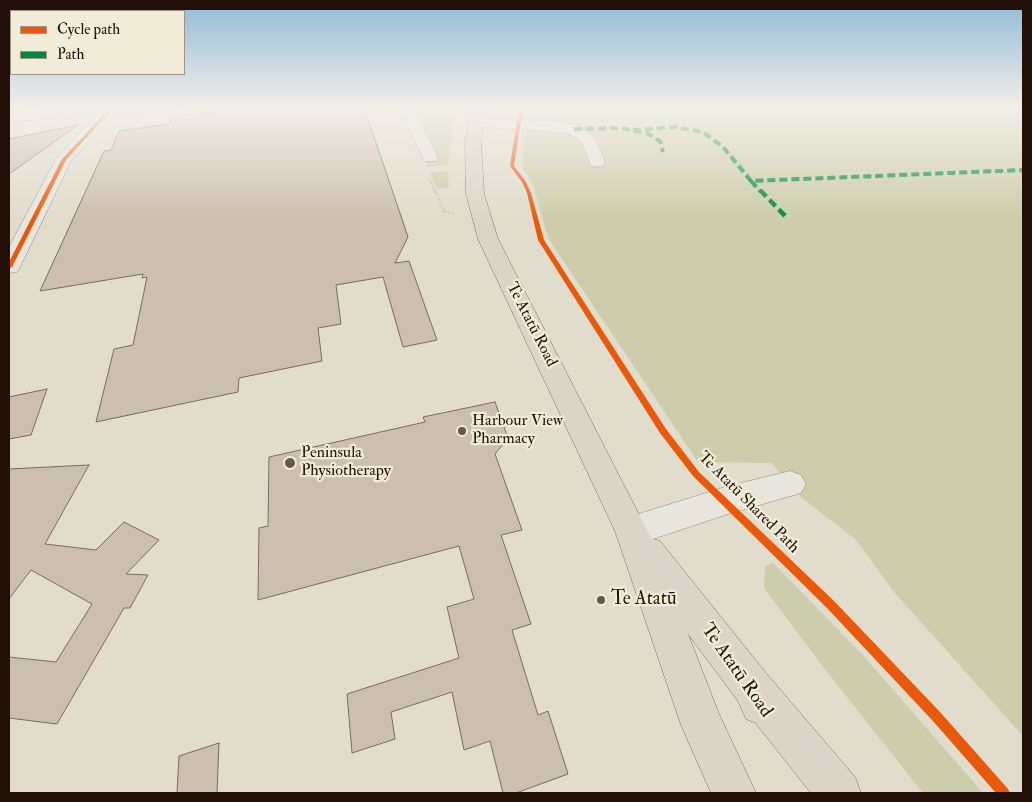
<!DOCTYPE html>
<html>
<head>
<meta charset="utf-8">
<style>
  body { margin:0 }
  #map { position:relative; width:1032px; height:802px; overflow:hidden; background:#e1dccc; font-family:"IM FELL Double Pica",serif }
  canvas { display:block }
  .frame { position:absolute; inset:0; border:10px solid #231109; pointer-events:none }
  .legend { position:absolute; left:10px; top:10px; width:175px; height:65px; box-sizing:border-box; background:#f1ecd8; border:1px solid #9f9485; margin:0; padding:6px 9px; list-style:none; font-size:15px; color:#231109 }
  .legend li { display:flex; align-items:center; gap:10px; height:25px }
  .legend b { width:25px; border:1px solid #9f9485 }
</style>
</head>
<body>
<div id="map">
<canvas width="1032" height="802"></canvas>
<div class="frame"></div>
<ul class="legend">
<li><b style="height:6px;background:#e8590c"></b>Cycle path</li>
<li><b style="height:6px;background:#00873e"></b>Path</li>
</ul>
</div>
<script>
const ctx = document.querySelector('canvas').getContext('2d');
ctx.lineJoin = 'round';
function paint(path, color) { ctx.fillStyle = color; ctx.fill(path, 'evenodd'); }
const toPath = rows => new Path2D(rows.map(r => 'M' + r).join(''));
function stroke(path, color, width, dash) { ctx.strokeStyle = color; ctx.lineWidth = width; ctx.lineCap = dash ? 'butt' : 'round'; ctx.setLineDash(dash || []); ctx.stroke(path); }
function drawText(font, color, halo, rows, align = 'center') {
  ctx.font = font + ' "IM FELL Double Pica",serif'; ctx.lineWidth = 4.5; ctx.setLineDash([]); ctx.textBaseline = 'middle'; ctx.strokeStyle = halo; ctx.fillStyle = color; for (const [text, x, y, turn = 0] of rows) {
    ctx.save(); ctx.translate(x, y); ctx.rotate((+turn || 0) * Math.PI / 180); ctx.textAlign = isNaN(turn) ? turn : align; if (halo) ctx.strokeText(text, 0, 0); ctx.fillText(text, 0, 0); ctx.restore();
  }
}
paint(toPath([
  [420,108,459,108,453,128,448,165,428,167,424,160,439,158,417,115],
  [528,108,1023,108,1023,736,894,592,856,540,802,498,771,463,698,462,548,238,533,184,523,168,524,123],
  [448,171,449,187,437,189,429,172],
  [773,563,862,654,983,793,923,793,831,677,764,588,765,566]
]), '#cdcdab');
const building = toPath([
  [251,108,362,108,367,116,408,237,395,263,409,261,437,340,403,347,383,277,336,285,341,324,318,328,322,361,239,378,238,392,96,422,114,349,133,345,147,277,142,278,143,274,40,291,104,151,111,150,119,131,169,124,172,117,251,108],
  [78,125,9,174,9,139,78,125],
  [47,389,31,435,9,439,9,397,47,389],
  [495,402,508,438,495,454,522,530,501,535,531,624,512,630,538,715,548,711,568,774,516,793,503,793,490,741,464,750,452,692,391,712,395,739,352,753,347,694,459,658,447,607,474,599,459,546,258,600,259,528,268,526,269,457,425,422,423,417,495,402],
  [89,465,45,544,96,550,124,522,159,540,126,574,148,575,130,608,124,608,57,724,9,718,9,657,56,662,92,604,31,570,9,599,9,469,89,465],
  [219,743,217,793,177,793,179,756,219,743]
]);
paint(building, '#ccbeb0');
stroke(building, '#746e65', 1);
const minor = toPath([
  [91,108,184,108,177,112,112,116,71,161,20,267,17,272,9,273,9,247,56,159,95,117,9,121,9,113,91,108],
  [399,108,413,108,438,157,436,161,424,161,399,108],
  [476,119,556,121,579,126,595,138,605,162,603,166,597,167,591,166,582,143,569,133,471,126,469,123,476,119],
  [790,471,801,475,806,484,801,493,725,515,632,546,620,541,615,531,620,521,632,516,725,487,790,471]
]);
const major = toPath([
  [472,108,486,108,481,141,484,194,498,239,651,538,660,541,766,673,776,689,782,704,776,719,761,725,746,719,738,701,688,634,719,714,756,793,711,793,681,725,615,531,478,239,466,194,465,141,472,108]
]);
const highway = toPath([
  [752,667,766,673,855,777,861,793,811,793,738,701,732,687,738,673,752,667]
]);
stroke(minor, '#8f8a80', 1);
stroke(major, '#746e65', 1);
stroke(highway, '#746e65', 1);
stroke(toPath([
  [429,178,435,192]
]), '#a29e96', 2, [0.5, 1]);
stroke(toPath([
  [435,190,444,211,454,214]
]), '#a29e96', 2.5, [0.5, 2]);
paint(minor, '#e8e5dd');
paint(major, '#dbd5c9');
paint(highway, '#dbd5c9');
stroke(toPath([
  [574,129,620,128,647,133,660,141,663,152],
  [633,130,676,127,703,132,723,147,751,181,1023,170],
  [751,181,761,192]
]), '#00873e', 4, [8, 4]);
stroke(toPath([
  [760,190,788,219]
]), '#00873e', 4.5, [9, 4.5]);
paint(toPath([
  [521,108,525,108,520,127,514,166,526,182,531,193,544,240,666,429,699,472,835,602,940,712,1008,789,1010,793,996,793,932,720,827,608,693,476,660,433,538,240,527,193,522,182,510,166,516,127,521,108],
  [106,112,109,113,66,160,12,267,9,269,9,262,62,159,106,112]
]), '#e8590c');
const sky = ctx.createLinearGradient(0, 0, 0, 221);
sky.addColorStop(0, '#92bbd9');
sky.addColorStop(0.49, '#f2efe8');
sky.addColorStop(1, '#f2efe800');
ctx.fillStyle = sky;
ctx.fillRect(0, 0, 1032, 221);
for (const [x, y, r, color] of [
  [462,431,5,"#66584d"],
  [290,463,6,"#66584d"],
  [601,600,5,"#66584d"]
]) { const dot = new Path2D(); dot.arc(x, y, r, 0, 2 * Math.PI); ctx.fillStyle = color; ctx.fill(dot); stroke(dot, '#f1ecd8', 2); }
drawText('16px', '#231109', '#f1ecd8', [
  ["Te Atatū Road",531,325,63],
  ["Te Atatū Shared Path",748,503,45]
]);
drawText('16px', '#231109', '#f1ecd8', [
  ["Harbour View",472,422],
  ["Pharmacy",472,440],
  ["Peninsula",301,454],
  ["Physiotherapy",301,472]
], 'left');
drawText('19px', '#231109', '#f1ecd8', [
  ["Te Atatū",611,600]
], 'left');
drawText('19px', '#231109', '#f1ecd8', [
  ["Te Atatū Road",736,671,55]
]);
</script>
</body>
</html>
